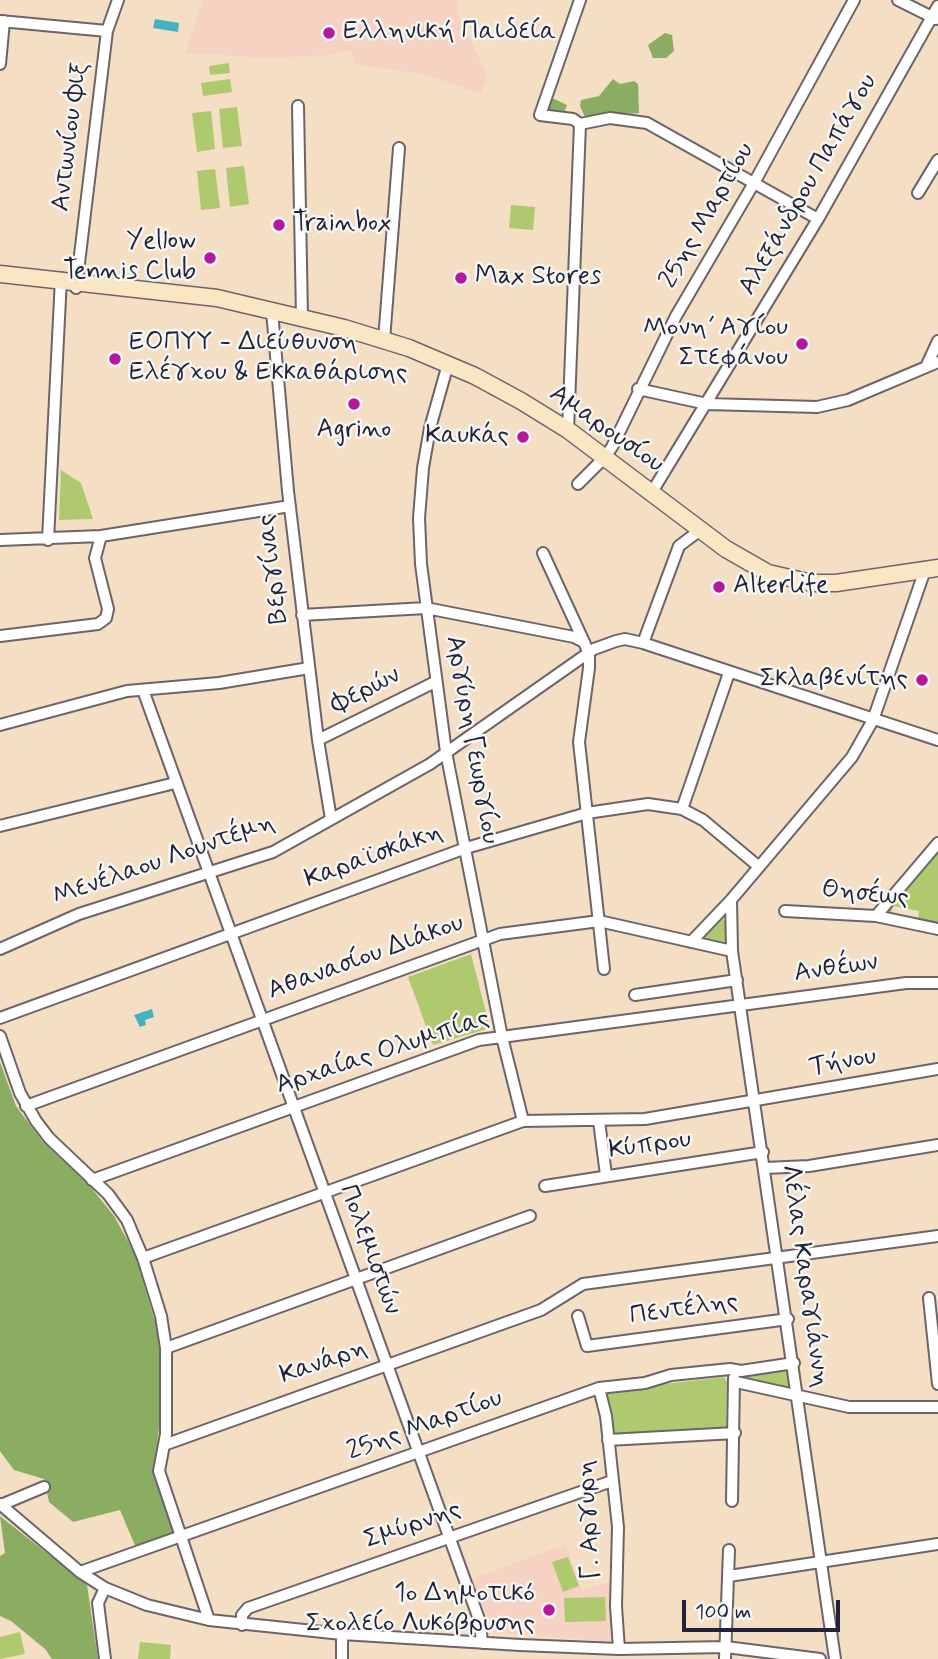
<!DOCTYPE html>
<html>
<head>
<meta charset="utf-8">
<style>
  body { margin:0 }
  #map { position:relative; width:938px; height:1659px; overflow:hidden; background:#f4dec4; font-family:Mynerve,sans-serif }
  canvas { display:block }
  .scale { position:absolute; left:682px; top:1600px; width:158px; height:32px; box-sizing:border-box; border:4px solid #22223b; border-top:0; padding-left:9px; font-size:21px; line-height:24px; white-space:nowrap; color:#22223b; -webkit-text-stroke:5px #f6f6f2; paint-order:stroke }
</style>
</head>
<body>
<div id="map">
<canvas width="938" height="1659"></canvas>
<div class="scale">100 m</div>
</div>
<script>
const ctx = document.querySelector('canvas').getContext('2d');
ctx.lineJoin = 'round';
function paint(path, color) { ctx.fillStyle = color; ctx.fill(path, 'evenodd'); }
const toPath = rows => new Path2D(rows.map(r => 'M' + r).join(''));
function stroke(path, color, width, dash) { ctx.strokeStyle = color; ctx.lineWidth = width; ctx.lineCap = dash ? 'butt' : 'round'; ctx.setLineDash(dash || []); ctx.stroke(path); }
function drawText(font, color, halo, rows, align = 'center') {
  ctx.font = font + ' Mynerve,sans-serif'; ctx.lineWidth = 5; ctx.setLineDash([]); ctx.textBaseline = 'middle'; ctx.strokeStyle = halo; ctx.fillStyle = color; for (const [text, x, y, turn = 0] of rows) {
    ctx.save(); ctx.translate(x, y); ctx.rotate((+turn || 0) * Math.PI / 180); ctx.textAlign = isNaN(turn) ? turn : align; if (halo) ctx.strokeText(text, 0, 0); ctx.fillText(text, 0, 0); ctx.restore();
  }
}
paint(toPath([
  [202,0,459,0,457,10,488,78,480,94,428,75,355,64,351,50,329,55,268,58,186,53],
  [566,1544,582,1591,614,1580,613,1642,494,1632,472,1579]
]), '#f6d2c3');
paint(toPath([
  [229,63,230,73,210,75,209,66],
  [230,79,232,92,203,96,201,83],
  [237,107,242,146,223,148,219,109],
  [211,111,215,149,197,152,192,113],
  [244,166,249,204,230,207,226,168],
  [215,169,220,208,201,210,197,171],
  [511,205,535,207,533,230,509,228],
  [61,470,81,483,93,519,59,520],
  [938,852,938,922,918,919,919,911,893,906,891,914,885,913],
  [719,918,726,920,726,942,703,939],
  [471,954,490,1028,433,1045,408,977],
  [788,1368,788,1388,736,1376],
  [724,1377,727,1382,726,1430,616,1436,605,1391],
  [568,1557,579,1586,563,1592,552,1562],
  [605,1597,606,1621,565,1622,564,1598],
  [20,1632,25,1654,0,1659,0,1637],
  [140,1642,171,1645,170,1659,138,1659]
]), '#afc96f');
paint(toPath([
  [665,33,672,35,674,51,666,58,653,58,648,45],
  [613,79,620,84,634,81,638,84,639,113,585,117,580,106,581,100,599,96],
  [552,98,567,105,564,113,549,114,549,100],
  [0,1062,16,1106,42,1141,90,1186,114,1216,135,1254,161,1342,162,1400,154,1472,177,1535,136,1548,120,1510,73,1522,49,1502,44,1479,14,1470,0,1451],
  [0,1516,87,1585,98,1659,52,1659,45,1649,11,1621,0,1616,0,1556,5,1553]
]), '#8bad62');
paint(toPath([
  [155,19,179,23,178,32,153,28],
  [152,1009,154,1017,145,1020,146,1025,140,1027,134,1015]
]), '#44b3bf');
const street = toPath([
  [580,0,540,115,573,119,580,124,610,118,647,123,818,219],
  [898,0,936,19],
  [0,21,107,31],
  [0,64,4,21],
  [298,106,302,317],
  [918,193,938,160],
  [76,288,107,31,118,0],
  [272,311,288,491,318,740,331,819],
  [384,340,399,148],
  [448,364,430,428,423,468,419,518,421,564,446,752,502,1037,523,1121],
  [926,367,938,341],
  [638,389,707,404,817,407,848,400,938,362],
  [568,430,580,124],
  [578,484,605,457,612,447,676,316,754,183,854,0],
  [652,492,818,219,938,6],
  [0,540,101,536],
  [48,540,61,278],
  [543,553,584,642],
  [302,615,426,608,574,637,584,642,589,654,589,668,579,742,604,969],
  [0,636,98,624,106,618,108,609,95,558,101,536,290,506],
  [643,643,679,546,699,531],
  [143,690,480,1622,482,1643],
  [0,725,127,691,219,683,309,668],
  [318,740,435,682],
  [682,809,729,673],
  [0,826,175,783],
  [731,900,732,951,835,1659],
  [785,911,876,916,938,929],
  [876,916,938,843],
  [691,942,731,900,852,757,873,720,925,570],
  [0,949,79,914,273,852,430,764,594,649,616,641,625,639,643,643,938,740],
  [635,995,737,980],
  [0,1018,466,848,587,813,648,804,682,809,703,820,758,866],
  [0,1036,20,1093,36,1121,49,1138,108,1194,127,1220,143,1258,161,1316,166,1348,166,1434,159,1471,209,1620],
  [26,1106,500,934,599,921,732,951],
  [599,1121,606,1175],
  [765,1168,809,1166,938,1145],
  [92,1180,479,1040,906,983,938,983],
  [545,1186,763,1152],
  [143,1258,523,1121,645,1119,938,1069],
  [929,1298,938,1384],
  [578,1316,587,1346,788,1319],
  [166,1348,530,1216],
  [736,1382,849,1407,938,1407],
  [599,1388,606,1416,618,1527,616,1606,619,1649],
  [608,1440,735,1433],
  [164,1445,541,1310,583,1284,938,1236],
  [732,1501,734,1378],
  [0,1504,80,1572,105,1588,147,1605,209,1620,342,1634,520,1645,619,1649,726,1647,820,1659],
  [1,1505,44,1487],
  [80,1572,599,1388,645,1383,671,1375,730,1369,741,1371,794,1363],
  [729,1576,938,1544],
  [105,1588,98,1603,105,1659],
  [242,1625,242,1615,248,1608,612,1481],
  [342,1634,342,1659],
  [725,1659,729,1550]
]);
const secondary = toPath([
  [0,274,217,298,344,328,409,348,475,376,521,401,568,430,726,549,768,573,812,583,836,583,938,568]
]);
stroke(street, '#6c646b', 14);
stroke(secondary, '#6c646b', 19);
stroke(street, '#fff', 10);
stroke(secondary, '#f9e7c3', 16);
for (const [x, y, r, color] of [
  [329,33,7,"#b5179e"],
  [279,225,7,"#b5179e"],
  [210,258,7,"#b5179e"],
  [461,278,7,"#b5179e"],
  [802,344,7,"#b5179e"],
  [115,359,7,"#b5179e"],
  [354,404,7,"#b5179e"],
  [523,437,7,"#b5179e"],
  [719,587,7,"#b5179e"],
  [922,680,7,"#b5179e"],
  [549,1610,7,"#b5179e"]
]) { const dot = new Path2D(); dot.arc(x, y, r, 0, 2 * Math.PI); ctx.fillStyle = color; ctx.fill(dot); stroke(dot, '#f6f6f2', 2.5); }
drawText('26px', '#22223b', '#f6f6f2', [
  ["Ελληνική Παιδεία",343,33],
  ["Trainbox",293,225],
  ["Yellow",196,243,"right"],
  ["Tennis Club",196,273,"right"],
  ["Max Stores",475,278],
  ["Μονη΄Αγίου",788,329,"right"],
  ["Στεφάνου",788,359,"right"],
  ["ΕΟΠΥΥ - Διεύθυνση",129,344],
  ["Ελέγχου & Εκκαθάρισης",129,374],
  ["Agrino",354,431,"center"],
  ["Καυκάς",509,437,"right"],
  ["Alterlife",733,587],
  ["Σκλαβενίτης",908,680,"right"],
  ["1ο Δημοτικό",535,1595,"right"],
  ["Σχολείο Λυκόβρυσης",535,1625,"right"]
], 'left');
drawText('26px', '#22223b', '#f6f6f2', [
  ["Αντωνίου Φιξ",71,137,-83],
  ["Αλεξάνδρου Παπάγου",809,185,-60],
  ["25ης Μαρτίου",708,216,-60],
  ["Αμαρουσίου",606,430,35],
  ["Βεργίνας",274,569,-97],
  ["Φερών",366,691,-27],
  ["Αργύρη Γεωργίου",471,740,80],
  ["Καραϊσκάκη",374,857,-20],
  ["Μενέλαου Λουντέμη",164,861,-19],
  ["Θησέως",865,895,6],
  ["Αθανασίου Διάκου",366,958,-20],
  ["Ανθέων",836,969,-8],
  ["Αρχαίας Ολυμπίας",383,1053,-18],
  ["Τήνου",843,1063,-10],
  ["Κύπρου",650,1146,-8],
  ["Πολεμιστών",369,1250,70],
  ["Λέλας Καραγιάννη",804,1276,82],
  ["Πεντέλης",684,1310,-8],
  ["Κανάρη",324,1363,-19],
  ["25ης Μαρτίου",425,1426,-20],
  ["Γ. Αργυρη",590,1520,-93],
  ["Σμύρνης",413,1526,-19]
]);
</script>
</body>
</html>
